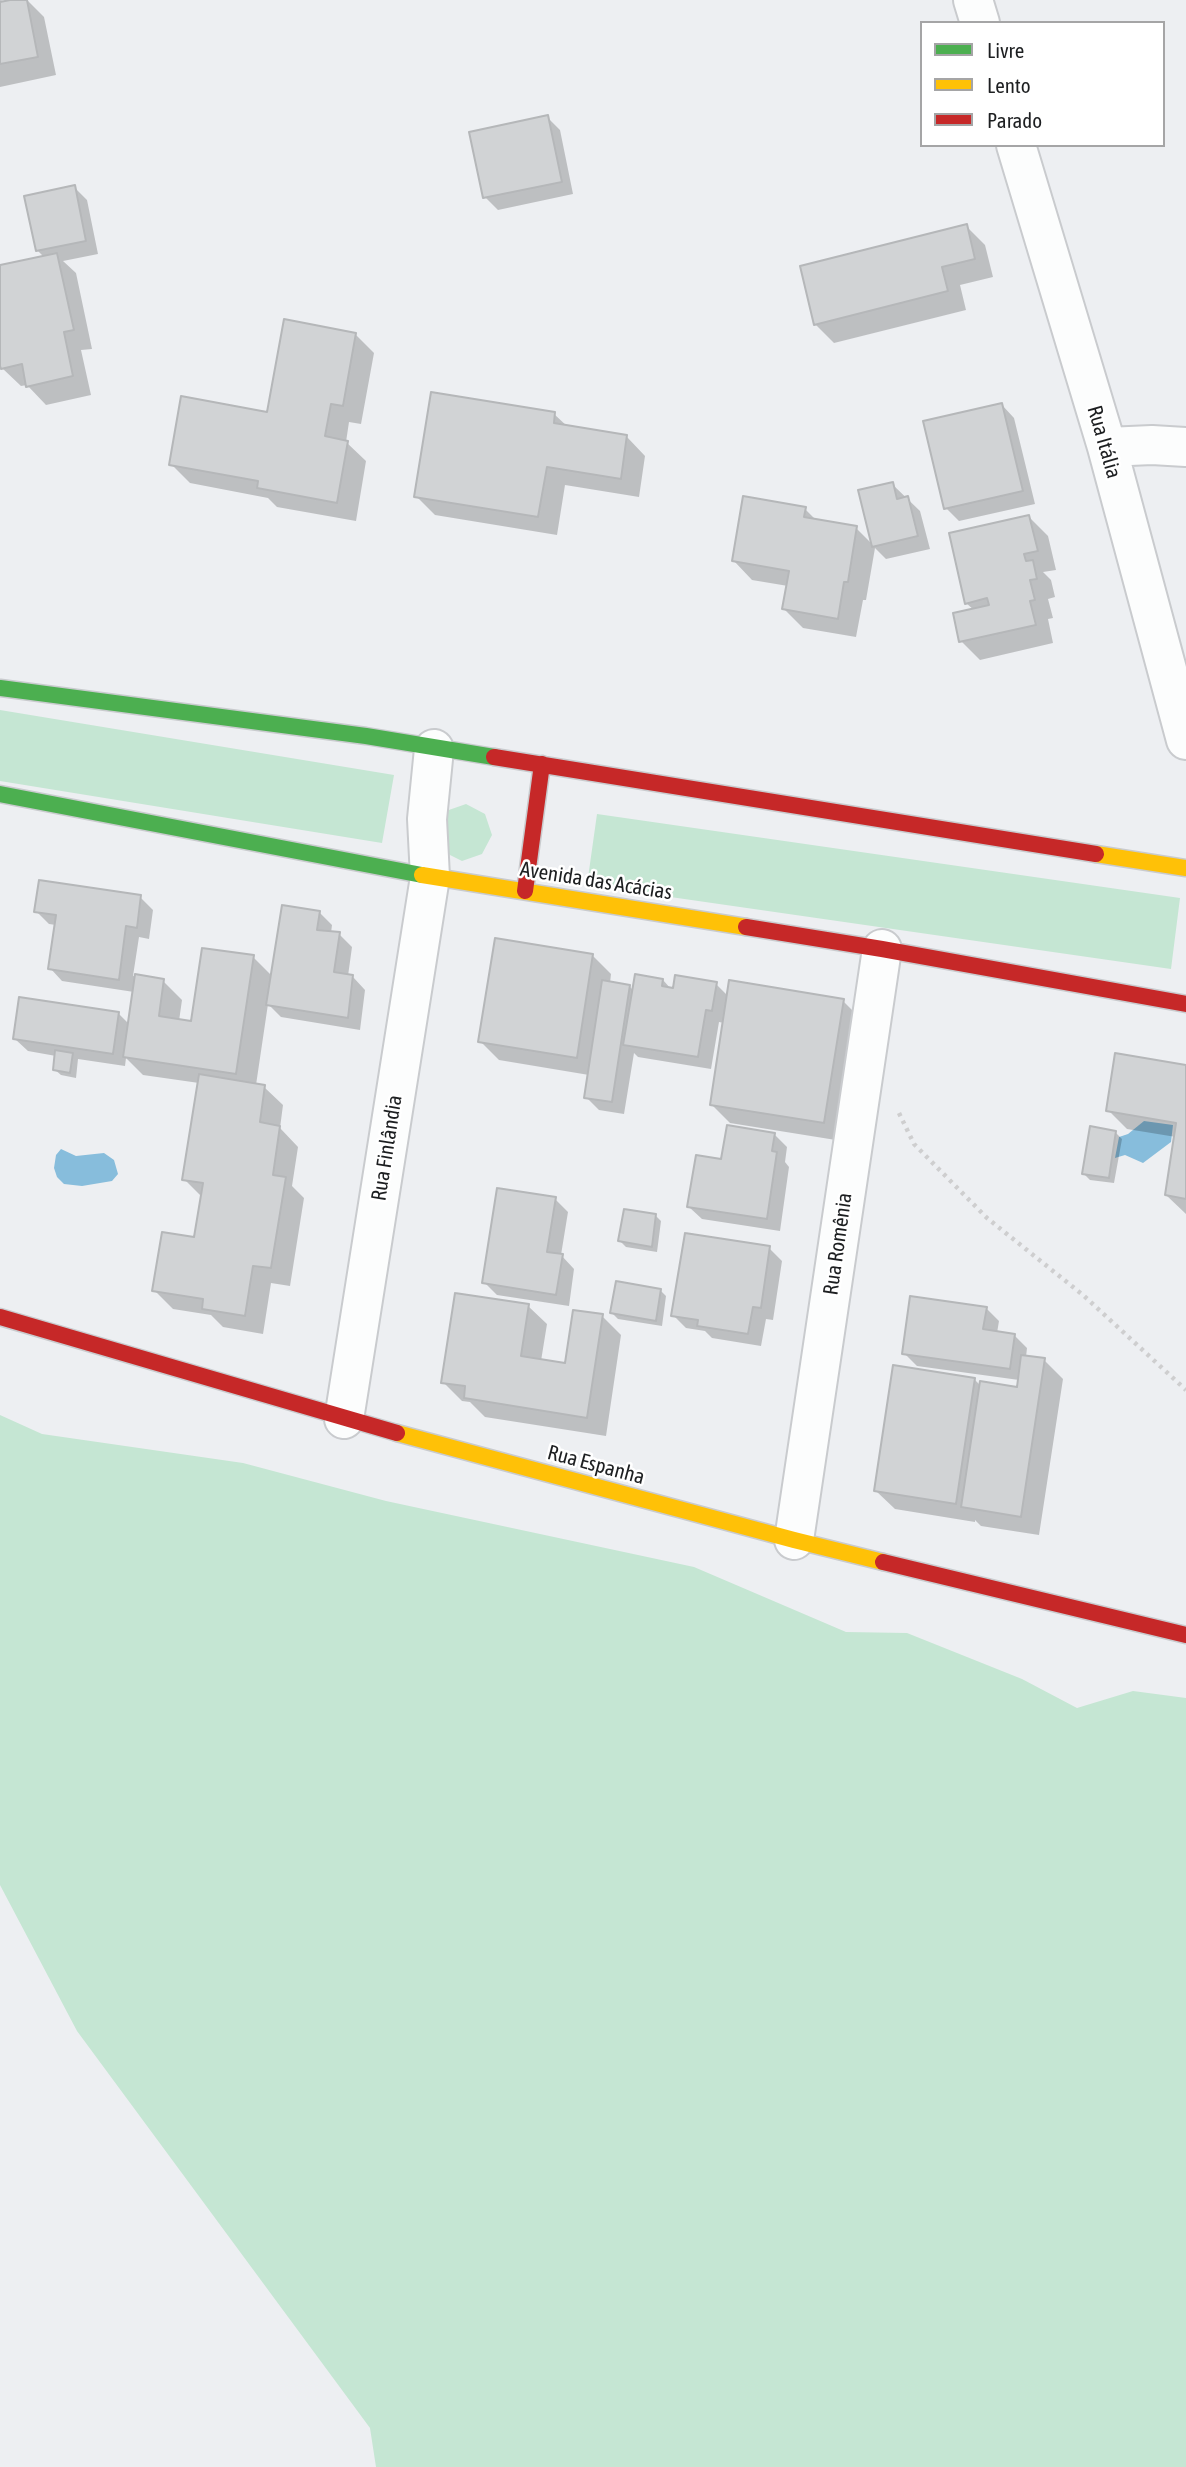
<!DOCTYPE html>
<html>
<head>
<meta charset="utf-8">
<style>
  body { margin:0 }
  #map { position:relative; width:1186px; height:2467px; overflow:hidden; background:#edeff2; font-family:"Asap Condensed",sans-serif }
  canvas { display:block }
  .legend { position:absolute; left:920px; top:21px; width:245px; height:126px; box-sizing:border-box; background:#fff; border:2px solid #a5a5a6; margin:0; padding:9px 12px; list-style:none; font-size:21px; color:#1d1f21 }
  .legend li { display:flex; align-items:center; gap:14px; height:35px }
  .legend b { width:35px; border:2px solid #a5a5a6 }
</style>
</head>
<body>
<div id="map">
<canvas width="1186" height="2467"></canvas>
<ul class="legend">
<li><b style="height:9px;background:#4caf50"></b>Livre</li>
<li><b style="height:9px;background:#ffc107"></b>Lento</li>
<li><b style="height:9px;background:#c62828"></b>Parado</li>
</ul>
</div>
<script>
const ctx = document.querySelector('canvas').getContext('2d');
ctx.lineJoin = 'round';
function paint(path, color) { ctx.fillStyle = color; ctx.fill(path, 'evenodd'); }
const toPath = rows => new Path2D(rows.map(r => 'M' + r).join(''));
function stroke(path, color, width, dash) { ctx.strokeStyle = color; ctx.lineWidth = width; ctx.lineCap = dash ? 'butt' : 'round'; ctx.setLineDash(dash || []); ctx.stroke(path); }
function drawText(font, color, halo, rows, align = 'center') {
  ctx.font = font + ' "Asap Condensed",sans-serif'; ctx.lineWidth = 5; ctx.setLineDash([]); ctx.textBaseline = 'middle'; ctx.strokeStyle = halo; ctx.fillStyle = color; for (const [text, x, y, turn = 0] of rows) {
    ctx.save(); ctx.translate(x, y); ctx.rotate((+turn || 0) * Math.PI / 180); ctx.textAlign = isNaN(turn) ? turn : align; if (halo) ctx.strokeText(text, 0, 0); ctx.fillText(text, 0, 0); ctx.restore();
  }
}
paint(toPath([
  [0,710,394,775,382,843,0,781],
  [466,804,485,814,492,835,482,854,462,861,442,851,446,811],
  [597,814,1180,898,1171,969,587,885],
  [0,1415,42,1434,243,1463,386,1501,694,1567,846,1632,907,1633,1022,1679,1077,1708,1133,1691,1186,1698,1186,2467,376,2467,370,2428,77,2031,0,1885]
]), '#c5e6d3');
paint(toPath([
  [1144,1121,1173,1125,1171,1142,1143,1163,1125,1155,1115,1158,1119,1137,1128,1134],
  [61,1149,76,1156,104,1153,114,1160,118,1174,112,1181,82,1186,64,1184,57,1177,54,1168,56,1155]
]), '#87bddc');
paint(toPath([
  [0,0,9,2,27,0,44,17,56,75,0,87],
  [547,117,560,130,573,194,498,210,485,197],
  [74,187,87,200,98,254,63,261,76,273,92,349,81,350,91,395,46,405,27,385,21,386,2,368,0,358,0,267,44,257,38,251],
  [966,226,985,245,993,277,960,285,966,310,834,343,815,324],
  [355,334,374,353,361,424,349,422,346,442,366,461,356,521,277,507,268,498,190,483,171,464,269,414],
  [1002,405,1014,418,1035,504,959,521,946,508],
  [554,414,568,427,627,437,645,456,639,497,565,485,557,535,435,515,416,496],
  [892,484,920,511,930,549,886,559,875,548,866,600,863,600,856,637,803,628,784,609,788,586,752,580,734,561,805,509,817,521,856,528,873,545],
  [1029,517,1048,536,1056,570,1043,572,1051,580,1055,597,1048,599,1053,618,1048,619,1053,643,980,660,961,641,974,610,966,603],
  [140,897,153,910,149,939,139,937,133,976,163,981,182,1000,179,1021,192,1023,253,957,272,976,319,912,332,925,331,933,339,934,352,947,348,976,353,977,365,990,360,1030,281,1017,268,1004,256,1085,264,1087,283,1105,280,1128,298,1147,292,1186,304,1198,290,1286,271,1283,263,1334,223,1327,211,1315,173,1309,154,1290,195,1239,202,1197,184,1179,199,1083,143,1075,126,1058,125,1066,78,1059,76,1078,61,1075,54,1069,56,1056,28,1051,15,1039,119,1014,129,1024,134,992,62,981,50,968,56,925,49,924,36,911],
  [592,955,611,974,610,983,629,986,634,991,663,980,671,989,716,984,728,996,843,1001,862,1020,842,1141,730,1123,711,1104,724,1023,719,1022,711,1069,638,1057,634,1053,624,1114,599,1110,586,1097,589,1075,499,1060,480,1041],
  [1186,1067,1186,1214,1166,1195,1176,1137,1127,1129,1108,1110],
  [1115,1132,1122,1139,1114,1183,1090,1180,1084,1174],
  [774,1134,787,1147,785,1162,789,1167,780,1231,702,1219,689,1207,723,1161],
  [555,1199,568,1212,561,1255,574,1269,569,1306,497,1295,484,1282],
  [655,1215,661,1221,657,1252,626,1247,620,1241],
  [769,1248,782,1261,773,1320,766,1319,761,1346,712,1338,705,1331,686,1328,673,1315],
  [660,1290,666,1296,662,1326,618,1319,612,1313],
  [528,1306,547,1324,541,1361,566,1365,602,1316,621,1335,606,1436,485,1417,470,1402,462,1401,443,1382],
  [986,1308,999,1321,997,1333,1014,1335,1027,1348,1026,1357,1044,1360,1063,1379,1039,1535,981,1526,975,1520,975,1522,895,1509,876,1491,975,1380,981,1386,1018,1389,1019,1380,917,1366,904,1353]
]), '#0003');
const building = toPath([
  [10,0,27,0,38,57,0,64,0,2,10,0],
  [548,115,562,182,483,198,469,132,548,115],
  [75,185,86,241,36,251,24,196,75,185],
  [967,224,975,259,942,267,948,291,814,325,800,266,967,224],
  [57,253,74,330,64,332,73,376,26,387,22,364,1,369,0,366,0,265,57,253],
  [284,319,356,333,343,406,331,404,325,436,348,441,337,503,257,488,258,481,169,465,181,396,267,412,284,319],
  [431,392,555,412,554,423,627,435,621,479,547,467,538,517,414,497,431,392],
  [1002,403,1023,491,944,509,923,421,1002,403],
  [893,482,897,499,908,496,918,536,872,547,858,490,893,482],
  [743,496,806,507,804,517,857,526,848,582,844,582,838,619,782,609,789,571,732,561,743,496],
  [1029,515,1038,551,1024,554,1026,561,1033,560,1037,579,1030,580,1035,600,1030,601,1036,625,959,642,953,613,989,605,987,598,965,604,949,533,1029,515],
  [39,880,141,895,137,928,126,926,119,980,48,969,56,915,34,912,39,880],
  [282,905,320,911,317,930,340,932,334,972,353,975,348,1018,266,1005,282,905],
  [495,938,593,954,577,1058,478,1042,495,938],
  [202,948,254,955,236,1074,123,1057,135,974,164,979,159,1016,191,1021,202,948],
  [635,974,663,979,662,986,673,988,675,975,717,982,712,1011,706,1010,698,1057,623,1045,635,974],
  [602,980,630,985,612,1102,584,1098,602,980],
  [729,980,844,999,824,1123,710,1105,729,980],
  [19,997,119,1012,113,1054,13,1039,19,997],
  [55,1050,73,1053,70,1073,53,1070,55,1050],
  [1115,1053,1186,1065,1186,1199,1165,1195,1176,1123,1106,1111,1115,1053],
  [199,1074,265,1085,260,1122,280,1126,273,1175,286,1177,271,1268,253,1266,245,1316,202,1309,203,1299,152,1291,162,1232,194,1237,203,1183,182,1180,199,1074],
  [727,1125,775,1133,772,1151,777,1152,767,1219,687,1207,696,1155,721,1159,727,1125],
  [1090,1126,1116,1131,1109,1178,1082,1174,1090,1126],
  [497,1188,556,1197,547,1252,563,1254,556,1295,482,1283,497,1188],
  [624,1209,656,1214,652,1247,618,1241,624,1209],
  [685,1233,770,1246,761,1308,753,1307,748,1334,697,1326,698,1320,671,1316,685,1233],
  [616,1281,661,1289,656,1321,610,1313,616,1281],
  [455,1293,529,1304,521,1356,565,1363,573,1310,603,1314,587,1418,464,1398,465,1386,441,1383,455,1293],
  [910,1296,987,1307,983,1329,1015,1334,1010,1369,902,1354,910,1296],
  [1021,1355,1045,1358,1021,1517,961,1507,980,1381,1017,1387,1021,1355],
  [893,1365,975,1378,956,1504,874,1491,893,1365]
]);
paint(building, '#d1d3d5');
stroke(building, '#b5b7b9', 2);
const street = toPath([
  [973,0,980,23],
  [1016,145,1107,447,1186,740],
  [1107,447,1152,445,1186,447],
  [344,1419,430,877,427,819,434,749],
  [794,1540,882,949]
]);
const fast = toPath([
  [0,688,366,736,494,757],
  [0,794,422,875]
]);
const slow = toPath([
  [1096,854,1186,868],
  [422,875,746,927],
  [397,1433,794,1540,883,1562]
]);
const jam = toPath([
  [494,757,1096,854],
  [525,891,542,764],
  [746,927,882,949,1186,1004],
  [0,1317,397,1433],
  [883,1562,1186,1635]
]);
stroke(street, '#c9cbce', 42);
stroke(fast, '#c9cbce', 19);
stroke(slow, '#c9cbce', 19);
stroke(jam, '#c9cbce', 19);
stroke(toPath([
  [899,1113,914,1144,987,1218,1083,1295,1186,1390]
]), '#cececf', 4.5, [3.5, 5]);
stroke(street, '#fcfdfd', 38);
stroke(fast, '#4caf50', 16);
stroke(slow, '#ffc107', 16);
stroke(jam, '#c62828', 16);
drawText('21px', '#1d1f21', '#fff', [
  ["Rua Itália",1104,442,74],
  ["Avenida das Acácias",596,881,9],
  ["Rua Finlândia",387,1148,-81],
  ["Rua Romênia",838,1244,-82],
  ["Rua Espanha",596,1465,15]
]);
</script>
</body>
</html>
